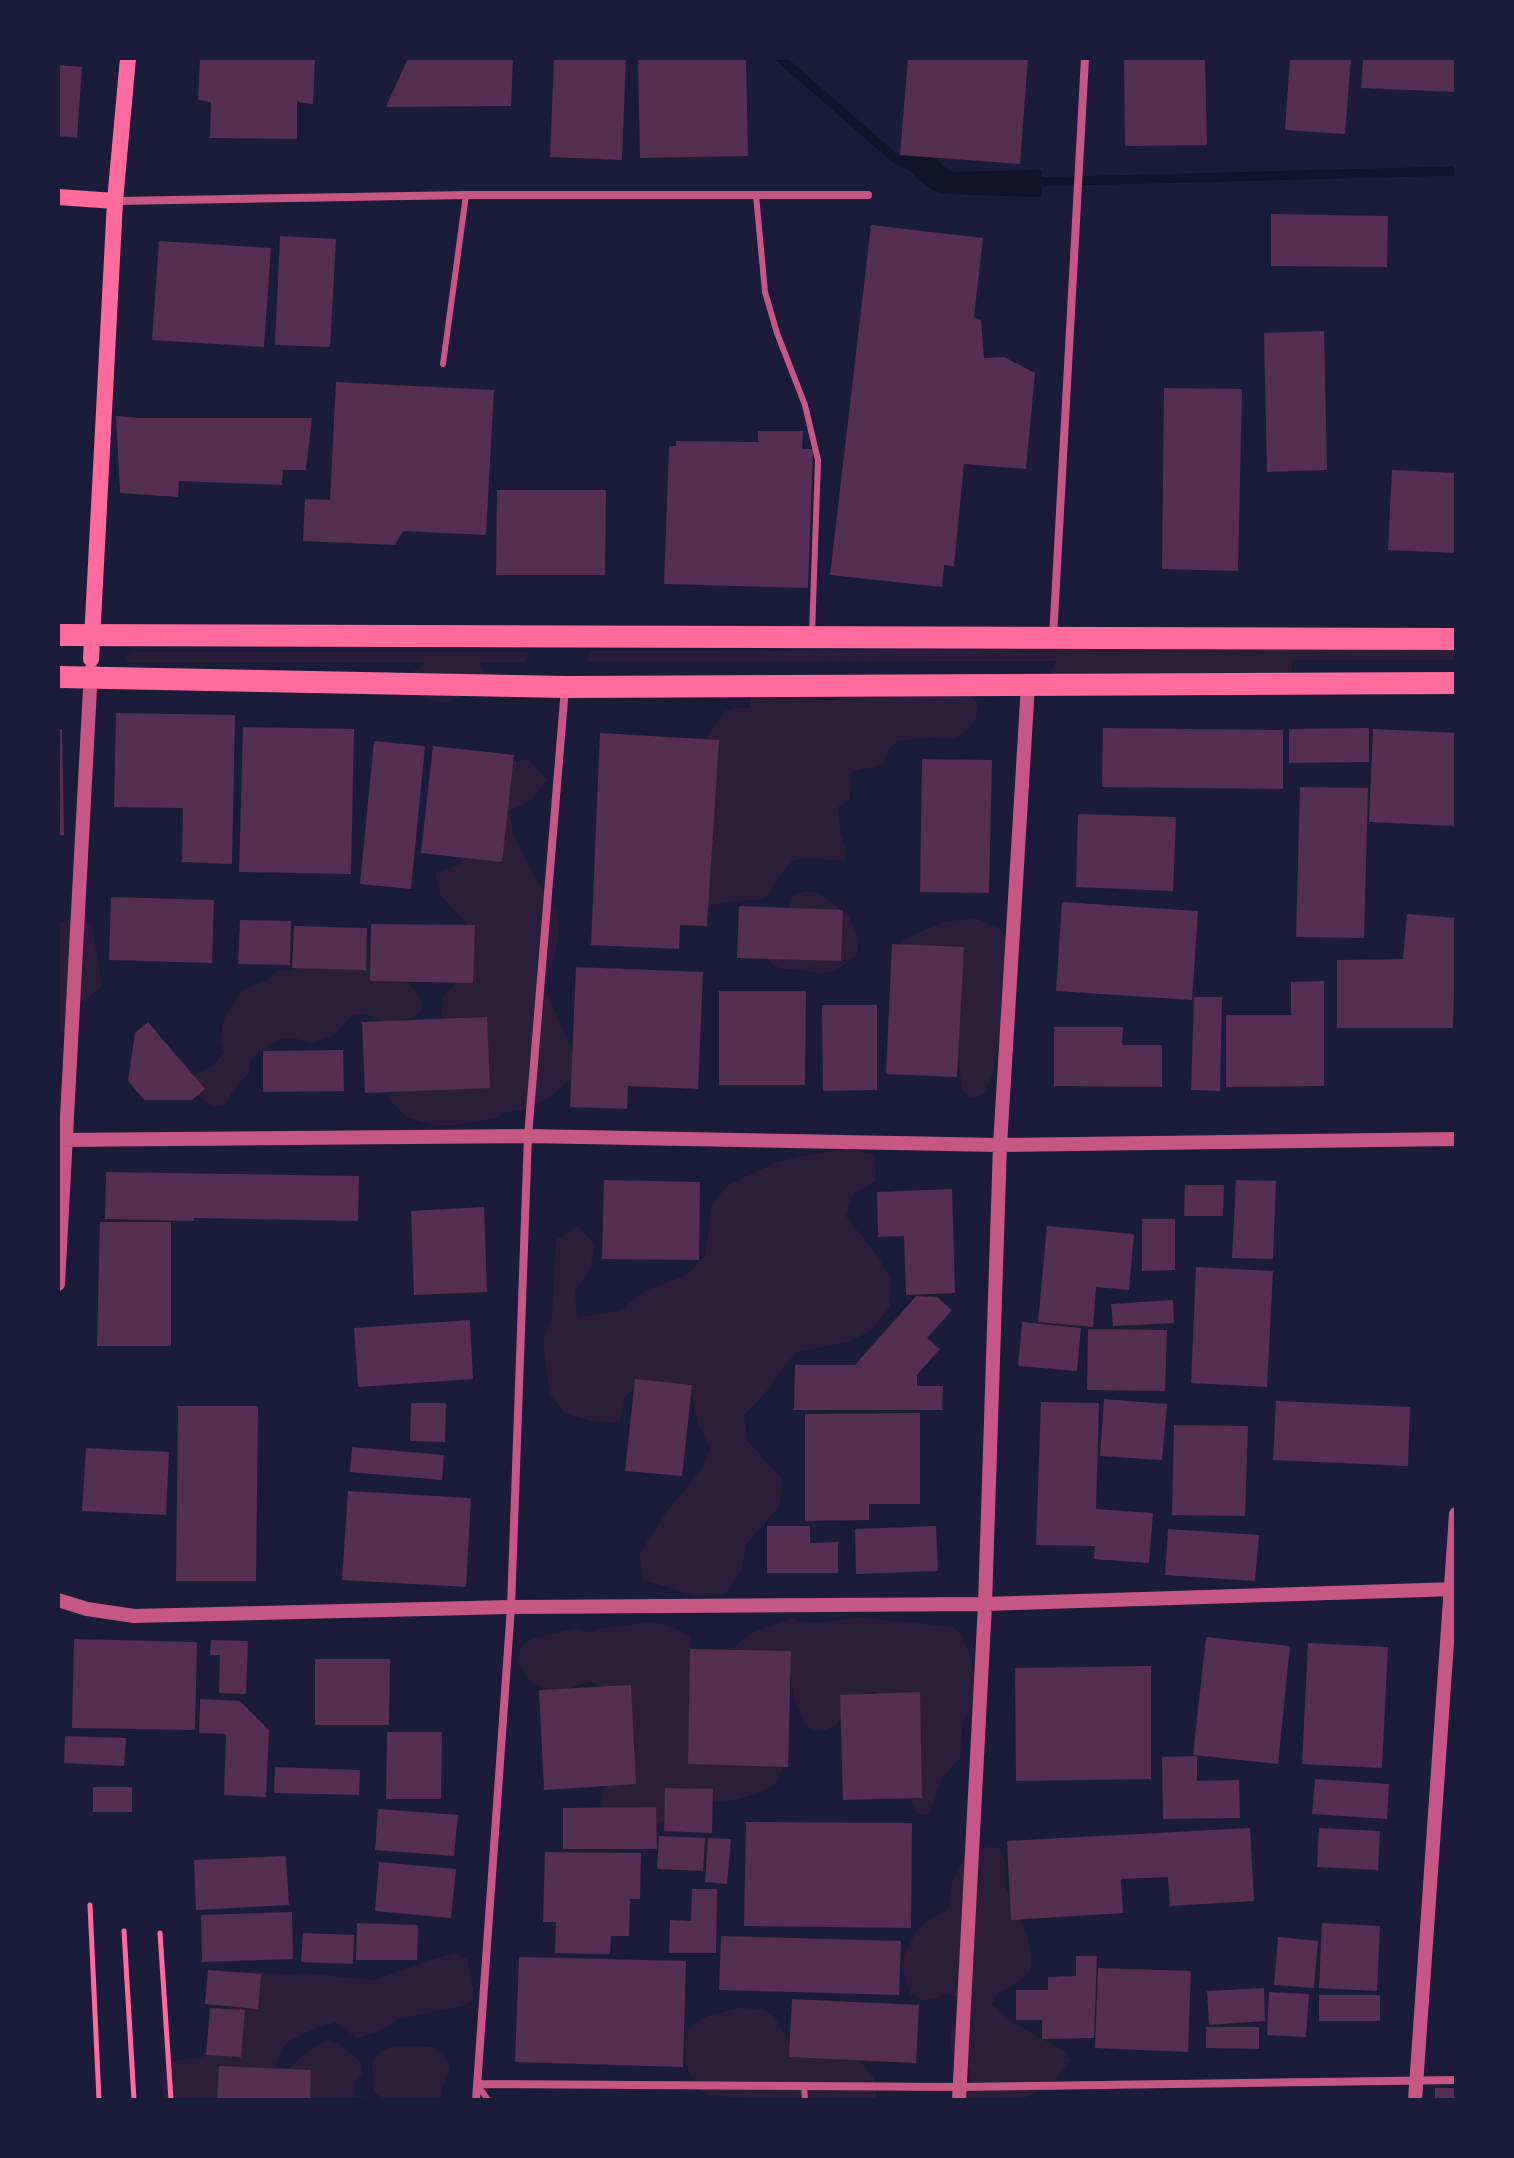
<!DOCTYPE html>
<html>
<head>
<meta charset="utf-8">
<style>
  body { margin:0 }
  #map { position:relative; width:1514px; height:2158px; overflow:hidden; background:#1b1b3a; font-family:"Noto Sans",sans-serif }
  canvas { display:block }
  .frame { position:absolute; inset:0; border:60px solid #1b1b3a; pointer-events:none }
</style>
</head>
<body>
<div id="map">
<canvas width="1514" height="2158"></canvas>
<div class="frame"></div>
</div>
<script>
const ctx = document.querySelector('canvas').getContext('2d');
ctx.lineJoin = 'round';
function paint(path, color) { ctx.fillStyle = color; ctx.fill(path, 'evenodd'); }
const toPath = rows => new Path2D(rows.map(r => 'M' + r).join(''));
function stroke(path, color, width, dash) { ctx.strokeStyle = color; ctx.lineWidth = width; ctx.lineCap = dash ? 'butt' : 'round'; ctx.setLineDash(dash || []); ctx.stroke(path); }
paint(toPath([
  [1238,641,1290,641,1294,650,1456,649,1456,660,1293,660,1291,673,1147,689,1130,697,1051,677,1051,671,1056,661,589,662,586,658,590,651,1070,650,1080,643,1167,643,1191,650,1225,650],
  [131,652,526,652,529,655,526,662,480,662,486,676,464,695,445,703,427,699,416,693,406,677,426,662,131,663,127,662,126,656],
  [788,691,800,698,828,701,873,692,968,693,978,704,976,717,966,732,955,739,929,738,897,741,888,751,884,764,873,768,861,769,849,774,852,786,849,800,838,807,841,834,845,846,845,861,805,858,792,861,776,882,770,894,758,901,746,900,705,906,699,745,709,735,723,712,736,707,749,708,751,696],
  [529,759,547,780,533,799,509,811,514,836,539,884,556,907,559,934,554,960,542,981,573,1053,571,1079,551,1097,529,1108,503,1113,498,1117,459,1125,434,1125,408,1118,389,1099,440,1021,444,995,464,975,467,924,441,896,435,873,460,864,463,837,502,764],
  [805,891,819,893,850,917,859,941,856,956,835,971,821,974,794,969,781,969,770,963,758,939,789,909,792,896],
  [76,918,92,925,102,986,82,1003,67,1033,58,1031,58,923],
  [975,918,999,928,1006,940,1008,965,1001,991,1002,1030,994,1069,985,1094,972,1098,962,1090,959,1065,955,1053,897,948,906,938,943,922],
  [355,945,368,948,370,961,379,970,393,968,412,986,420,997,423,1009,413,1017,390,1024,377,1020,366,1014,352,1016,335,1035,310,1044,298,1039,285,1038,274,1042,263,1051,257,1052,250,1062,248,1074,231,1093,226,1105,214,1107,202,1100,193,1090,193,1077,216,1063,224,1052,220,1040,222,1027,226,1015,241,991,270,978,278,970,292,971,315,958],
  [850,1149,875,1155,876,1181,854,1193,846,1216,879,1258,891,1279,890,1306,874,1328,850,1342,796,1352,763,1396,744,1415,747,1440,782,1479,780,1505,746,1545,741,1572,725,1594,697,1596,643,1580,639,1554,667,1511,700,1471,710,1448,698,1424,693,1399,672,1383,647,1382,625,1396,619,1423,590,1421,564,1413,549,1392,543,1341,552,1316,556,1240,577,1226,595,1244,590,1269,575,1291,577,1317,621,1310,642,1292,688,1274,705,1255,712,1204,728,1185,775,1163,800,1156],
  [859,1617,953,1627,960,1633,970,1654,976,1694,971,1708,963,1720,960,1758,942,1778,929,1815,917,1814,911,1802,910,1764,885,1697,873,1692,860,1694,849,1701,837,1725,825,1730,813,1731,804,1722,794,1699,791,1674,782,1663,743,1659,734,1649,742,1639,753,1632,792,1618,805,1622,818,1623],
  [655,1622,680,1630,691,1638,692,1651,782,1759,782,1771,776,1783,765,1790,740,1799,714,1802,690,1791,669,1817,648,1832,598,1814,604,1788,616,1764,629,1760,636,1749,632,1725,615,1708,600,1686,589,1681,566,1690,544,1688,531,1683,517,1662,522,1645,534,1638,576,1628,589,1632,602,1628],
  [987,1847,1001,1849,1005,1860,1005,1886,1027,1934,1032,1960,1030,1972,1020,1981,998,1993,992,2004,1012,2022,1063,2050,1071,2060,1055,2080,1045,2088,1020,2100,964,2100,963,2098,971,2073,964,2062,954,2054,950,2043,952,2029,961,2019,959,1998,947,1994,935,1999,922,2000,910,1994,903,1969,904,1956,916,1931,926,1922,948,1909,952,1883,963,1859,974,1850],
  [456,1953,467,1959,473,1987,474,2000,462,2006,400,2019,379,2032,356,2038,336,2022,312,2030,289,2041,281,2050,277,2064,250,2091,245,2100,165,2100,162,2083,163,2070,174,2061,202,2057,214,2052,225,2044,230,2005,240,1980,251,1971,291,1975,305,1973,375,1980,426,1961],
  [738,2008,764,2009,775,2018,789,2041,800,2048,857,2057,874,2078,877,2100,745,2100,735,2097,710,2096,699,2090,687,2069,685,2042,688,2028,698,2020,711,2015],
  [327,2040,340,2044,360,2061,363,2074,354,2083,354,2095,368,2098,369,2100,296,2100,283,2074,303,2055],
  [395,2046,434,2047,445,2056,450,2068,441,2093,441,2100,386,2100,374,2092,372,2072,373,2059,382,2051]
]), '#2a1e3b');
paint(toPath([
  [930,151,943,166,953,172,1042,170,1041,197,944,194,933,190,917,179,900,156,905,153]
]), '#12122b');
stroke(toPath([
  [780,58,897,160,912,167],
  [1032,182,1456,171]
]), '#12122b', 9);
paint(toPath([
  [200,58,315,58,313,104,297,102,297,139,210,138,211,102,198,100],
  [408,58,513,58,511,106,386,107],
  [554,58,626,58,622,160,550,157],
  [638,58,746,58,748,156,640,158],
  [908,58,1028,58,1020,164,900,155],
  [1124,58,1205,58,1207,145,1125,146],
  [1290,58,1351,58,1345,134,1285,130],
  [1363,58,1456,58,1456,92,1361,88],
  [58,65,82,67,77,138,58,136],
  [1271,214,1388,216,1387,267,1271,266],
  [871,225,983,238,974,317,981,320,984,358,1004,357,1035,373,1026,469,964,464,954,566,944,565,942,587,830,575],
  [280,236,336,239,330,347,275,345],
  [159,241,271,248,264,347,152,340],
  [1324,331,1327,470,1267,472,1264,333],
  [336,382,494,390,486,535,403,531,395,545,303,541,305,499,330,500],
  [1164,388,1242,389,1238,571,1162,569],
  [116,416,140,418,312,418,306,470,283,470,282,485,179,481,178,497,120,493],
  [758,431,803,431,802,449,813,449,808,588,664,584,669,446,676,446,676,441,758,442],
  [1392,470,1456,473,1456,553,1388,550],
  [497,490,606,490,605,575,496,575],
  [116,713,235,715,232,864,182,862,183,808,114,807],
  [243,727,354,729,351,874,239,872],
  [1103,728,1283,730,1283,789,1102,787],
  [1369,728,1369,762,1289,763,1289,729],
  [58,729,62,729,64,835,58,835],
  [1373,729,1456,733,1456,826,1369,822],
  [600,733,719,740,707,926,680,925,679,949,591,945],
  [374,741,425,746,411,889,360,884],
  [433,746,514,755,502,862,421,853],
  [922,759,992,760,989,893,920,892],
  [1300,787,1368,788,1364,938,1296,937],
  [1078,814,1176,817,1173,891,1076,887],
  [111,897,214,900,212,963,109,960],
  [1062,902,1198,911,1192,1000,1056,991],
  [739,906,843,910,841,961,737,958],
  [1407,914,1456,918,1453,1028,1337,1028,1337,960,1403,959],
  [240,920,291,921,290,965,238,964],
  [371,924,475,925,473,983,370,981],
  [294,926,367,928,366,970,292,968],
  [892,944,964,947,957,1077,886,1074],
  [576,967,703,972,698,1089,628,1086,627,1109,570,1107],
  [1324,981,1324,1086,1226,1087,1226,1015,1291,1015,1291,982],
  [719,991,806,991,805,1085,719,1085],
  [1194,997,1222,997,1220,1091,1191,1090],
  [822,1005,877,1005,877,1090,823,1091],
  [487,1017,490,1088,365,1093,362,1022],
  [148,1022,205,1089,192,1100,144,1100,128,1081,135,1033],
  [1054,1027,1123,1027,1122,1045,1162,1045,1162,1087,1054,1086],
  [343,1050,344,1091,263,1092,263,1051],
  [106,1172,359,1176,358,1221,194,1218,194,1221,105,1219],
  [604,1180,700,1182,699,1260,602,1259],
  [1236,1180,1276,1181,1273,1259,1232,1258],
  [1185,1185,1224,1185,1223,1216,1184,1216],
  [952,1189,955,1293,906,1295,904,1236,878,1237,877,1192],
  [484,1207,487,1292,414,1295,411,1211],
  [1142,1219,1175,1219,1175,1270,1142,1271],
  [100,1222,171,1222,171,1346,97,1346],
  [1047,1226,1134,1234,1129,1290,1096,1287,1093,1327,1038,1322],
  [1196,1267,1273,1271,1267,1387,1191,1383],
  [916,1296,937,1297,952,1310,927,1338,940,1349,917,1375,917,1386,943,1386,942,1410,794,1410,795,1365,855,1365],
  [1173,1300,1174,1323,1113,1326,1111,1304],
  [470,1320,473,1379,358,1387,354,1328],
  [1022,1322,1081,1328,1077,1371,1018,1366],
  [1088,1329,1167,1330,1165,1391,1087,1390],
  [635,1379,692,1385,682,1476,625,1471],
  [1104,1399,1167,1404,1162,1460,1100,1456],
  [1276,1401,1410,1407,1408,1466,1273,1460],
  [1041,1402,1099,1403,1096,1509,1153,1513,1149,1563,1094,1559,1095,1546,1036,1545],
  [411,1403,446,1403,445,1442,410,1441],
  [178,1406,258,1406,256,1581,176,1581],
  [920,1413,920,1504,869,1504,869,1520,805,1521,805,1414],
  [1174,1425,1248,1426,1245,1516,1172,1515],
  [352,1447,444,1455,442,1480,350,1472],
  [86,1448,169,1452,166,1515,82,1511],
  [348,1491,471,1498,466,1587,342,1580],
  [767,1526,810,1526,810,1543,838,1542,838,1573,767,1573],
  [936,1526,938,1571,856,1574,855,1529],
  [1168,1529,1259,1535,1255,1581,1165,1575],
  [1206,1637,1290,1646,1278,1764,1193,1755],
  [74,1639,197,1642,195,1730,72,1728],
  [211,1640,248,1641,246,1694,219,1693,220,1655,210,1655],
  [1308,1643,1388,1647,1382,1768,1302,1764],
  [690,1649,791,1651,788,1767,688,1764],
  [315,1659,390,1659,389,1725,315,1725],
  [1151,1666,1151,1779,1016,1781,1015,1668],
  [631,1685,636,1784,544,1790,539,1690],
  [920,1692,922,1798,843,1800,840,1695],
  [200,1699,240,1701,269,1730,266,1797,224,1795,226,1734,199,1733],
  [387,1732,442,1732,441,1799,386,1799],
  [65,1736,126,1738,124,1766,64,1763],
  [1197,1756,1197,1781,1239,1780,1240,1818,1163,1819,1162,1757],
  [275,1767,360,1770,359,1795,274,1793],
  [1315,1779,1389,1784,1387,1819,1312,1814],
  [93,1787,132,1787,132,1812,93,1812],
  [665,1788,713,1789,712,1833,664,1831],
  [656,1807,657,1849,563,1849,563,1808],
  [378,1809,458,1815,454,1856,375,1850],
  [746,1822,912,1823,911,1928,744,1926],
  [1250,1828,1254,1901,1170,1906,1168,1877,1121,1879,1123,1913,1011,1920,1007,1841],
  [1319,1828,1380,1831,1378,1870,1317,1867],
  [659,1836,705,1838,703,1871,657,1869],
  [708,1838,731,1839,727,1884,705,1882],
  [545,1852,641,1853,640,1899,630,1899,629,1936,611,1936,610,1954,555,1953,556,1922,543,1922],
  [286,1856,289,1905,196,1910,194,1860],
  [379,1862,456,1869,451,1918,375,1911],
  [692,1889,717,1889,716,1953,669,1953,670,1920,691,1921],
  [292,1912,293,1959,202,1962,201,1915],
  [357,1923,418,1925,417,1960,356,1960],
  [1322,1923,1380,1926,1377,1991,1319,1988],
  [303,1933,354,1935,353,1964,301,1962],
  [721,1936,901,1941,899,1995,719,1990],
  [1278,1937,1318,1941,1314,1988,1274,1985],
  [1076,1956,1097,1956,1094,2038,1042,2039,1042,2020,1016,2020,1016,1990,1048,1990,1048,1977,1076,1976],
  [519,1957,686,1961,683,2067,515,2062],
  [1098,1968,1191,1971,1188,2052,1095,2048],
  [208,1970,261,1974,258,2009,205,2004],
  [1264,1988,1265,2021,1209,2025,1207,1991],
  [1269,1992,1309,1994,1306,2037,1267,2035],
  [1319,1995,1380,1995,1380,2021,1319,2021],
  [792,1999,919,2005,916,2063,789,2057],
  [210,2008,245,2010,241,2057,206,2055],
  [1206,2027,1259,2027,1259,2049,1206,2048],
  [219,2066,311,2070,310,2100,217,2100],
  [1435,2088,1456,2088,1456,2100,1435,2100]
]), '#542f53');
stroke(toPath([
  [90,1905,99,2100],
  [124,1931,134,2100],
  [160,1933,171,2100]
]), '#ff6b9d', 5);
stroke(toPath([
  [756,195,765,292,777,333,805,405,818,460,812,634],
  [443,364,466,195],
  [477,2084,488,2100],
  [804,2086,805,2100]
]), '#c65784', 6);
stroke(toPath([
  [116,201,466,195,868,195],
  [1053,638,1085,58],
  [477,2084,960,2087,1456,2080],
  [476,2100,511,1607,528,1136,565,688]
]), '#c65784', 8);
stroke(toPath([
  [58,1140,528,1136,1000,1145,1456,1139],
  [58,1284,91,670],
  [58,1600,87,1609,134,1616,511,1607,985,1604,1456,1589],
  [959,2100,985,1604,1000,1145,1028,685],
  [1415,2100,1456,1514]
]), '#c65784', 14);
stroke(toPath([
  [58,197,115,201],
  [91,659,115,201,128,58]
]), '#ff6b9d', 16);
stroke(toPath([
  [58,635,1456,639],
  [58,677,565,687,1456,683]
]), '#ff6b9d', 22);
</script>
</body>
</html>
